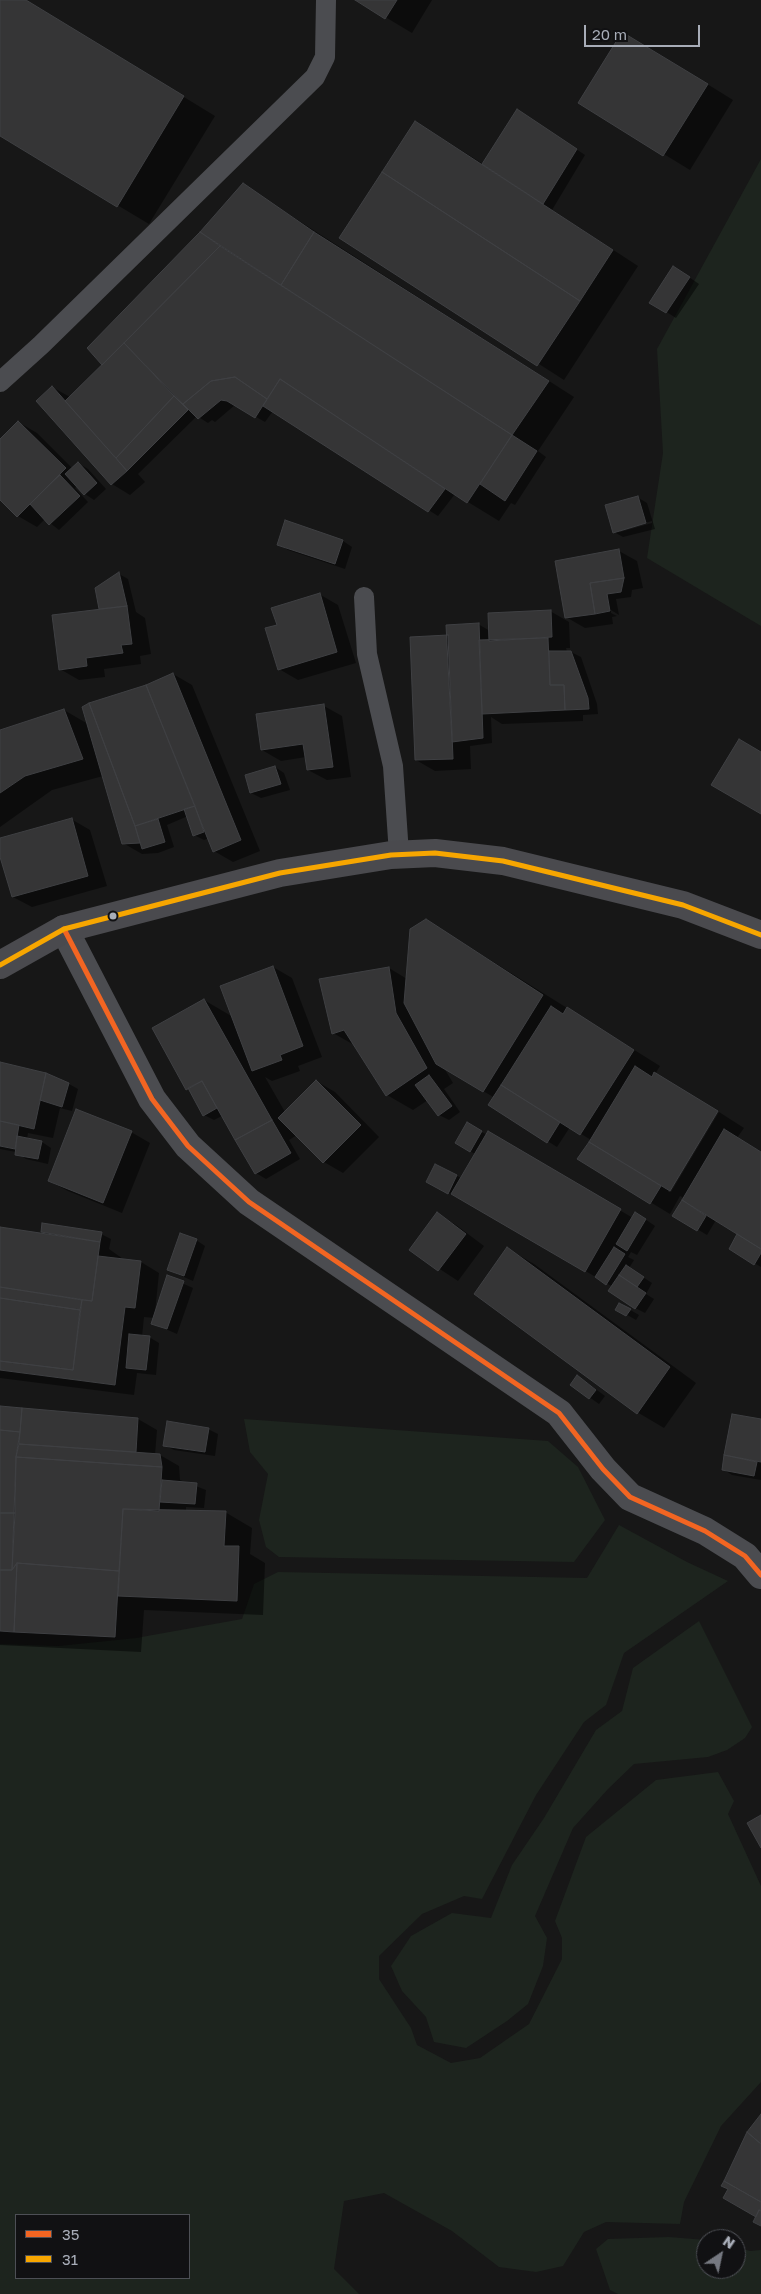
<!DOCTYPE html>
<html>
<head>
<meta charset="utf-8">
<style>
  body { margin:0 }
  #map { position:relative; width:761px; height:2294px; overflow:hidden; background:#171717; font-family:"Golos Text",sans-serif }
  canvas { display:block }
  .legend { position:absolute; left:15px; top:2214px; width:175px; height:65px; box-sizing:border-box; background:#111113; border:1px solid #4d4f55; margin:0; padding:6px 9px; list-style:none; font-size:15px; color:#a8adb8 }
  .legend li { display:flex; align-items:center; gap:10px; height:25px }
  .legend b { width:25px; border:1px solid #4d4f55 }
  .north { position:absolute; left:696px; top:2229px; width:50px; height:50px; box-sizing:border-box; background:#111113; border:1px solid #4d4f55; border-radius:50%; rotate:34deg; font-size:14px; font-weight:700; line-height:20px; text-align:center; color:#a8adb8 }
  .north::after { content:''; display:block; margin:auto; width:18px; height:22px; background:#757880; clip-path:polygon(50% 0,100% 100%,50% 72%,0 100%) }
  .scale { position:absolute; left:584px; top:25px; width:116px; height:22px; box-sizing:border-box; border:2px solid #a8adb8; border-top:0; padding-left:6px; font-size:15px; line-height:18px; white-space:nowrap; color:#a8adb8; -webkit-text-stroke:4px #111113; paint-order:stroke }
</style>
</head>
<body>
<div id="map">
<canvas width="761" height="2294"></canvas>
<ul class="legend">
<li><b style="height:6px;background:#f26522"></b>35</li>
<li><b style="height:6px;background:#f7a600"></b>31</li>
</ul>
<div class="north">N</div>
<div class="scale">20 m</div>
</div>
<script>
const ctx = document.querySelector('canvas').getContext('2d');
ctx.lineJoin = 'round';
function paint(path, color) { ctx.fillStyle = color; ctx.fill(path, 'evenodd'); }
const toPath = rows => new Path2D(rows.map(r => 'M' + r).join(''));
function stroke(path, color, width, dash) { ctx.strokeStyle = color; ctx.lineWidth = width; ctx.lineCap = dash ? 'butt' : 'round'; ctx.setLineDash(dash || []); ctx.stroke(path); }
paint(toPath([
  [761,159,761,626,647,558,663,453,657,349],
  [244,1419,548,1441,578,1467,605,1520,574,1562,279,1557,266,1547,259,1520,268,1474,250,1452],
  [619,1525,687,1562,728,1581,624,1653,606,1705,584,1722,536,1795,482,1899,464,1896,422,1914,379,1956,379,1979,411,2028,417,2045,451,2063,480,2058,529,2024,562,1959,562,1938,555,1921,586,1837,656,1780,718,1772,734,1801,728,1814,761,1886,761,2082,721,2126,684,2202,680,2224,606,2222,584,2232,563,2266,536,2272,499,2267,452,2231,384,2193,344,2201,334,2269,359,2294,0,2294,0,1644,58,1646,136,1638,242,1619,254,1584,278,1572,587,1578],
  [16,2215,189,2215,189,2278,16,2278],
  [699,1621,752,1727,745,1738,727,1750,708,1757,634,1764,608,1789,573,1828,535,1916,547,1938,543,1966,528,2004,507,2021,466,2048,434,2042,426,2017,402,1991,391,1966,411,1936,452,1913,491,1918,512,1865,544,1818,596,1730,622,1711,633,1668],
  [669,2237,706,2240,706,2269,736,2269,736,2247,750,2251,761,2250,761,2294,618,2294,610,2290,596,2249,608,2239]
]), '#1d241e');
paint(toPath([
  [0,0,25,0,215,116,149,224,0,135],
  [357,0,432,0,412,33],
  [649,48,733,100,690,170,580,103],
  [527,116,585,155,552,210,638,266,564,380,341,237,416,122,483,164],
  [243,185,574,397,538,451,546,457,515,505,511,503,499,521,455,494,438,516,273,411,265,422,235,405,215,422,212,420,208,423,197,416,138,474,145,482,130,495,112,484,52,387,70,397,104,365,201,233],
  [683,273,699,284,676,318,651,302],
  [18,422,37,433,72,468,78,463,88,469,106,489,94,500,85,494,77,486,75,488,88,502,59,530,45,519,37,527,18,516,0,498,0,440],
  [637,497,647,503,655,529,623,537,614,532],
  [652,521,652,523,620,532,620,530],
  [343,541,352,547,345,569,288,550,279,544],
  [619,551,637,561,643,588,632,590,631,597,616,599,619,615,611,610,611,613,617,616,612,617,613,624,585,628,566,617],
  [119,574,128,579,136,612,145,618,151,654,140,656,141,664,104,669,105,677,79,680,60,669,101,610,96,589],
  [319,594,338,605,356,663,298,680,279,669],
  [550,611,569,622,570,648,566,648,567,652,571,652,581,657,597,704,598,714,583,715,583,721,502,724,491,717,492,743,470,746,471,769,435,771,416,760,448,637,478,624,490,631],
  [173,674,192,685,260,851,233,862,214,851,209,838,204,840,194,835,188,816,167,825,174,847,158,853,142,854,123,843,103,776,52,790,0,827,0,731,64,710,88,724,147,686],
  [324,706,342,716,351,777,327,780,308,770,306,757,281,761,262,750],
  [275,767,284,773,290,790,261,798,251,793],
  [71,819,90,830,107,886,32,907,13,897,0,853,0,839],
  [426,920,660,1066,655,1074,717,1111,668,1192,671,1192,719,1112,744,1128,737,1138,761,1152,761,1267,730,1249,739,1234,716,1220,707,1235,674,1215,684,1198,680,1196,670,1214,579,1159,591,1140,570,1127,557,1147,490,1105,495,1098,444,1068,453,1083,444,1089,460,1112,449,1120,439,1115,428,1100,413,1110,387,1095,356,1046,333,1033,389,968,407,979],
  [273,967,292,978,322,1057,298,1066,300,1071,272,1081,265,1077,285,1112,316,1081,335,1092,379,1137,343,1173,324,1162,297,1135,289,1140,300,1159,266,1179,256,1173,222,1116,214,1120,204,1115,191,1091,187,1089,204,1000,233,1017],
  [0,1064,69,1084,78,1089,72,1111,60,1108,53,1138,28,1133,27,1139,42,1142,51,1148,48,1164,26,1159,16,1152,0,1149],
  [468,1124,487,1135,488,1133,633,1218,645,1219,655,1226,637,1255,631,1252,628,1257,634,1260,629,1268,652,1283,646,1294,654,1299,645,1313,635,1308,613,1287,458,1197,458,1198,437,1187,436,1165,461,1178,475,1154,456,1143],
  [131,1132,150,1143,122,1213,68,1191,49,1181],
  [437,1214,456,1225,484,1246,458,1281,411,1250],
  [0,1228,49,1236,42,1232,101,1234,111,1239,109,1249,126,1261,141,1262,159,1273,155,1312,168,1277,193,1288,177,1334,152,1323,154,1318,144,1317,142,1337,149,1337,159,1343,156,1375,137,1373,134,1395,0,1378],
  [196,1240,205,1246,193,1281,168,1270],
  [508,1249,534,1264,696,1383,664,1428,637,1412],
  [620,1304,639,1315,636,1320,617,1309],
  [586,1382,605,1396,599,1404,571,1384],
  [0,1407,138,1419,157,1430,155,1455,160,1455,179,1466,180,1480,206,1490,204,1508,186,1507,186,1512,225,1512,252,1528,250,1554,265,1563,263,1615,144,1610,141,1652,0,1645],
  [761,1421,761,1480,732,1475,723,1469,725,1455],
  [208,1429,218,1434,215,1456,174,1450,164,1445]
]), '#0007');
const building = toPath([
  [0,0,26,0,184,96,117,207,0,136,0,0],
  [355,0,397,0,385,19,355,0],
  [622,32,708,84,663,156,578,103,622,32],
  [517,109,577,149,543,204,482,164,517,109],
  [415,121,613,250,580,301,382,172,415,121],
  [382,172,580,301,537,366,339,238,382,172],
  [243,183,314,232,281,285,200,232,243,183],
  [200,232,220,246,102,365,87,348,200,232],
  [314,232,549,381,512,435,281,285,314,232],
  [220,246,512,435,467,503,280,379,267,399,235,377,211,381,183,404,124,343,220,246],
  [673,266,690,277,666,313,649,303,673,266],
  [124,343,174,396,116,458,65,401,124,343],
  [235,377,267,399,255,418,227,401,221,400,198,419,183,404,211,381,235,377],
  [280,379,445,489,428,512,263,406,280,379],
  [52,386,127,471,111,485,36,401,52,386],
  [174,396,188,410,127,471,116,458,174,396],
  [18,421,66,468,17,517,0,500,0,439,18,421],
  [512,435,537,451,505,501,480,484,512,435],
  [78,462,97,483,84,495,65,474,78,462],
  [60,475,80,496,49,525,30,504,60,475],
  [638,496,646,523,613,533,605,505,638,496],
  [285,520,343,540,335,564,277,545,285,520],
  [619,549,624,578,590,583,595,614,565,618,555,561,619,549],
  [119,572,127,606,99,609,95,588,119,572],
  [624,578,621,592,607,594,610,611,595,614,590,583,624,578],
  [320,593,337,652,278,670,265,628,277,625,271,608,320,593],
  [127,606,132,644,121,645,123,653,86,658,87,666,59,670,52,615,127,606],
  [551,610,552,637,489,641,488,613,551,610],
  [479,623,483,738,452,742,446,625,479,623],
  [448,635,453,759,415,760,410,637,448,635],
  [548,638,550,685,564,685,565,710,482,714,479,640,548,638],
  [549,651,571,651,588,698,589,709,565,710,564,685,550,685,549,651],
  [173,673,241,840,213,852,146,685,173,673],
  [146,685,195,806,135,826,89,703,146,685],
  [89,703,135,826,140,843,122,844,82,707,89,703],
  [324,704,333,767,307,770,303,744,261,750,256,714,324,704],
  [64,709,83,759,25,776,0,793,0,730,64,709],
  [739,739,761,752,761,814,711,785,739,739],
  [275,766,281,784,250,793,245,775,275,766],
  [195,806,204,832,193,836,184,809,195,806],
  [72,818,88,876,12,897,0,857,0,838,72,818],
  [158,819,165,842,142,849,135,826,158,819],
  [426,919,543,995,483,1092,436,1064,404,1003,410,929,426,919],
  [273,966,303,1046,280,1055,282,1060,252,1071,220,986,273,966],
  [389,967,396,1013,427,1068,386,1096,344,1030,332,1034,319,979,389,967],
  [204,999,272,1120,235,1140,202,1081,186,1090,152,1028,204,999],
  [551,1006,563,1014,567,1007,634,1050,580,1135,501,1085,551,1006],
  [0,1062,46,1073,34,1129,0,1121,0,1062],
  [635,1066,652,1077,654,1072,718,1111,670,1191,589,1142,635,1066],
  [46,1073,69,1083,62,1107,40,1100,46,1073],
  [429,1075,452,1106,438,1116,415,1085,429,1075],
  [316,1080,361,1125,323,1163,278,1118,316,1080],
  [202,1081,217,1108,203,1116,188,1088,202,1081],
  [501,1085,560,1122,547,1143,488,1105,501,1085],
  [76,1109,132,1131,103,1203,48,1181,76,1109],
  [272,1120,291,1153,255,1174,235,1140,272,1120],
  [0,1121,19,1125,15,1149,0,1146,0,1121],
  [467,1122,482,1131,470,1152,455,1143,467,1122],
  [724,1129,761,1152,761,1249,682,1200,724,1129],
  [488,1131,621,1209,585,1272,451,1194,488,1131],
  [17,1136,42,1141,38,1159,15,1155,17,1136],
  [589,1142,661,1186,650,1204,577,1159,589,1142],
  [435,1164,457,1175,448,1194,426,1182,435,1164],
  [682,1200,706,1216,697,1231,672,1216,682,1200],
  [437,1212,466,1234,438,1271,409,1250,437,1212],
  [635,1212,646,1219,627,1251,616,1244,635,1212],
  [42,1223,102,1232,100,1242,41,1232,42,1223],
  [0,1227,100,1242,92,1301,0,1287,0,1227],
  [180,1233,197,1239,184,1276,167,1270,180,1233],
  [737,1234,761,1249,761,1253,754,1265,729,1249,737,1234],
  [507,1247,670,1367,637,1414,474,1294,507,1247],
  [614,1247,625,1254,606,1285,595,1277,614,1247],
  [98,1256,141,1261,135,1308,125,1307,115,1385,0,1370,0,1361,73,1370,82,1300,92,1301,98,1256],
  [626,1265,644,1277,637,1287,619,1275,626,1265],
  [167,1275,184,1281,167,1329,151,1324,167,1275],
  [619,1275,646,1293,635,1309,608,1291,619,1275],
  [0,1287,82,1300,80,1310,0,1298,0,1287],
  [0,1298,80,1310,73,1370,0,1361,0,1298],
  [619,1303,631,1309,626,1316,615,1310,619,1303],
  [129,1334,150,1336,146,1370,126,1368,129,1334],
  [577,1375,596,1390,589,1399,570,1385,577,1375],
  [0,1406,22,1408,20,1432,0,1430,0,1406],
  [22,1408,138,1418,136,1452,19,1444,22,1408],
  [732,1414,761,1419,761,1462,724,1455,732,1414],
  [167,1421,209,1428,205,1452,163,1446,167,1421],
  [0,1430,20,1432,16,1457,15,1513,0,1513,0,1430],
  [19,1444,160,1454,162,1467,16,1457,19,1444],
  [724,1455,757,1462,754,1476,722,1470,724,1455],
  [16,1457,162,1467,159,1511,123,1509,119,1571,17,1563,12,1570,16,1457],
  [162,1480,197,1483,195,1504,160,1502,162,1480],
  [123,1509,226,1511,224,1546,239,1546,237,1601,118,1596,123,1509],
  [0,1513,15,1513,12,1570,0,1570,0,1513],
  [17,1563,14,1632,0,1631,0,1570,12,1570,17,1563],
  [17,1563,119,1571,115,1637,14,1632,17,1563],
  [761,1815,761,1848,747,1823,761,1815],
  [761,2114,761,2144,747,2132,761,2114],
  [747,2132,761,2144,761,2202,724,2181,747,2132],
  [724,2181,761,2202,761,2211,759,2210,756,2217,723,2198,728,2189,721,2186,724,2181],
  [759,2210,761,2211,761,2226,753,2222,759,2210]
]);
paint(building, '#353536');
stroke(building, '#3f4043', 1);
stroke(toPath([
  [0,382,41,345,315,77,325,57,326,0],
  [364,597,367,654,393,766,399,854]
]), '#4b4c50', 20);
stroke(toPath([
  [64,929,152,1099,188,1146,249,1202,559,1413,603,1469,630,1497,705,1531,745,1556,761,1575]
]), '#4b4c50', 28);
stroke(toPath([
  [0,965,64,929,280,873,391,855,435,853,503,861,683,905,761,935]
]), '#4a4a4e', 28);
stroke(toPath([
  [64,929,152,1099,188,1146,249,1202,559,1413,603,1469,630,1497,705,1531,745,1556,761,1575]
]), '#f26522', 5);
stroke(toPath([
  [0,965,64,929,280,873,391,855,435,853,503,861,683,905,761,935]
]), '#f7a600', 5);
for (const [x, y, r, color] of [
  [113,916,4.5,"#a8adb8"]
]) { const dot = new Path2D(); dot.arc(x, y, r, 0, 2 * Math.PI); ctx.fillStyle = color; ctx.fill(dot); stroke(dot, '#111113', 2); }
</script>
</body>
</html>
